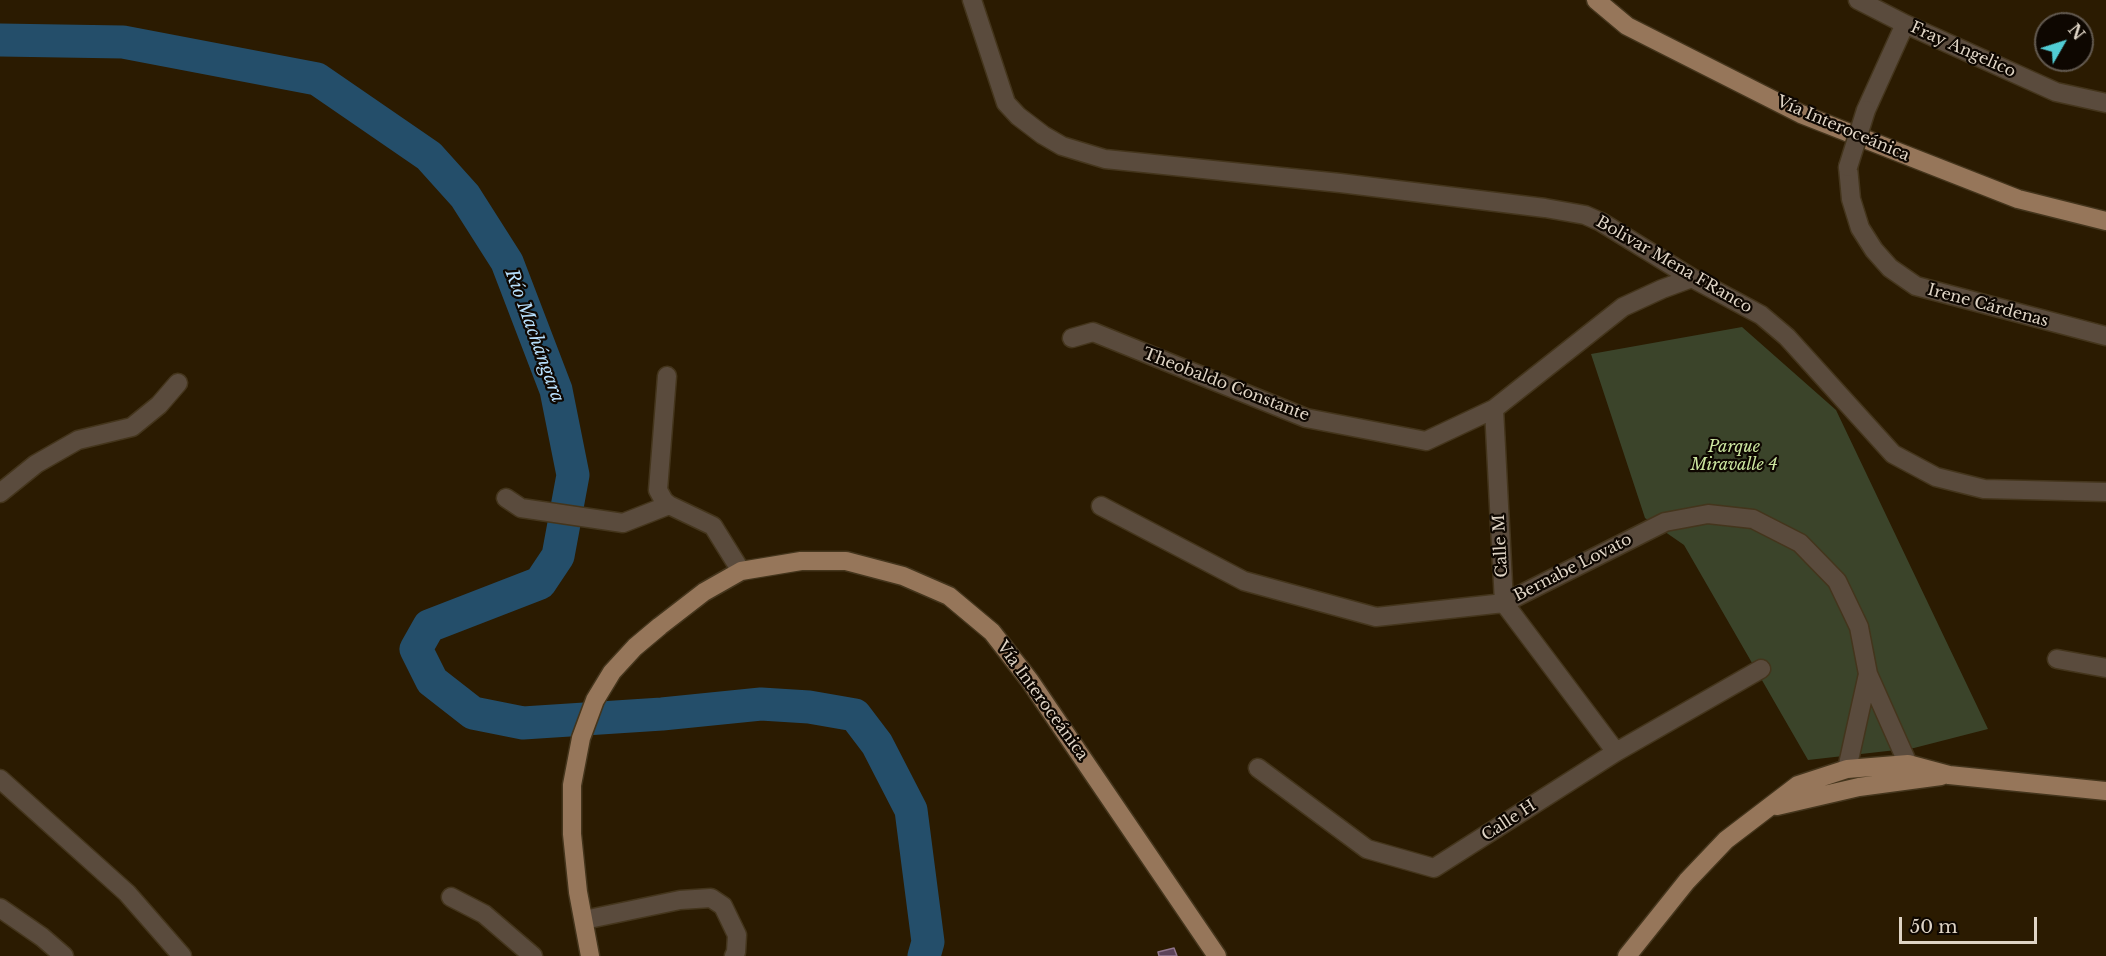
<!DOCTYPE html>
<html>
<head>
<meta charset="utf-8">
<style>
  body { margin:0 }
  #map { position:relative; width:2106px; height:956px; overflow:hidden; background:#2b1b01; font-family:"Libre Baskerville",serif }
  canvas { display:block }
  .north { position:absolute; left:2034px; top:12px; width:60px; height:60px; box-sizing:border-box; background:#0e0701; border:2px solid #62594f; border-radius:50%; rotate:51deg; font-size:16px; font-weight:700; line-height:24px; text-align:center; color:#dfd4c5 }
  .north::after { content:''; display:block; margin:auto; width:21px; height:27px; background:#51ccd4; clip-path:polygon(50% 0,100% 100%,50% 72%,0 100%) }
  .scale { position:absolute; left:1899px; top:917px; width:138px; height:27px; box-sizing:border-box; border:3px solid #dfd4c5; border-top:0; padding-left:8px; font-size:18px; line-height:21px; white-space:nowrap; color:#dfd4c5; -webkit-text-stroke:4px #0e0701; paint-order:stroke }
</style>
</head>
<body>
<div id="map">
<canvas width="2106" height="956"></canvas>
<div class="north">N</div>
<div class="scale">50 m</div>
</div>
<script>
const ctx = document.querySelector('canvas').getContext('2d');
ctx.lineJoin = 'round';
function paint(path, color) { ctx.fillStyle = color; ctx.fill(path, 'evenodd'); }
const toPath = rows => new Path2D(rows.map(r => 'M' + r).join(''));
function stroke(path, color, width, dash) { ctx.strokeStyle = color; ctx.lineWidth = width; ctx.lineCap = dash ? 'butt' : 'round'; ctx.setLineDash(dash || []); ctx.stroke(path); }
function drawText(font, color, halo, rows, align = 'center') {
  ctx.font = font + ' "Libre Baskerville",serif'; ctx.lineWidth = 4.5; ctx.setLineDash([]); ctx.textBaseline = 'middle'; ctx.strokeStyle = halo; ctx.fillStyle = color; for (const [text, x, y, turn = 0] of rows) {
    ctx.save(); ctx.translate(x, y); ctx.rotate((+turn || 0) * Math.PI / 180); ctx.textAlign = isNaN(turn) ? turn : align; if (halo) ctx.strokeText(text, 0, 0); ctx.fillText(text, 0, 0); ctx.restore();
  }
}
paint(toPath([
  [1742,327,1836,410,1988,729,1914,748,1808,760,1684,545,1645,518,1591,354]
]), '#3b442a');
stroke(toPath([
  [0,40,123,42,317,79,429,156,465,196,507,262,556,390,573,475,558,556,540,583,429,626,416,649,432,681,473,713,523,723,662,714,761,704,809,707,855,715,877,744,911,810,928,942,924,956]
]), '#244e6a', 33);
const building = toPath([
  [1174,948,1177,956,1159,956,1158,952,1174,948]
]);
paint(building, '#5c4359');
stroke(building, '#8f748b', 1.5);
const minor = toPath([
  [972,0,1006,103,1018,116,1043,135,1062,146,1105,159,1340,183,1545,208,1585,215,1601,222,1692,278,1761,315,1787,337,1893,454,1936,477,1984,489,2106,492],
  [1858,0,1905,24,2056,92,2106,103],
  [1866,110,1905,24],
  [1848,167,1851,199,1860,228,1874,250,1890,268,1916,286,2106,336],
  [1072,338,1093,332,1306,418,1426,441,1494,409,1623,307,1662,289,1692,278],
  [667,376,658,490,664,501,669,505,713,526,741,571],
  [1494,409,1504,603,1616,752],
  [0,493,36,464,78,440,132,427,159,405,178,383],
  [506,498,521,508,623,523,669,505],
  [1101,506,1244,581,1376,617,1504,603,1665,522,1708,514,1753,519,1800,543,1837,581,1859,627,1868,674,1908,764],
  [2057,659,2106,668],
  [1258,768,1367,849,1434,868,1616,752,1761,669],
  [1847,769,1868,674],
  [0,779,127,893,182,956],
  [451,897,484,914,533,956],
  [0,908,42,937,64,956],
  [584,920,680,900,711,898,723,906,737,935,736,952,734,956]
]);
const major = toPath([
  [1596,0,1627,26,1801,114,2018,199,2106,221],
  [1777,806,1859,787,1941,776],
  [590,956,578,892,572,834,572,785,581,738,595,700,612,672,635,647,660,626,704,592,741,571,801,561,846,561,903,576,949,596,992,632,1030,681,1217,956],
  [1627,956,1687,881,1726,840,1798,785,1847,769,1908,764,1949,775,2106,791]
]);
stroke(minor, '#44351c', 21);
stroke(major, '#44351c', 21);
stroke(minor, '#5a4b3d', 18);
stroke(major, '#96765a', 18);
const minorBridge = toPath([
  [1848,167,1866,110]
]);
stroke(minorBridge, '#44351c', 21, []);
stroke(minorBridge, '#5a4b3d', 18);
drawText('16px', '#dfd4c5', '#0e0701', [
  ["Fray Angelico",1963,50,24],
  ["Vía Interoceánica",1843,129,23],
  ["Bolivar Mena FRanco",1674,265,30],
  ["Irene Cárdenas",1988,306,15],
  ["Theobaldo Constante",1226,385,21],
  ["Calle M",1501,546,-93],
  ["Bernabe Lovato",1573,568,-27],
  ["Vía Interoceánica",1042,701,54],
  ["Calle H",1509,821,-33]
]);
drawText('italic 16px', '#cde7a0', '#0e0701', [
  ["Parque",1734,447],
  ["Miravalle 4",1734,465]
]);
drawText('italic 18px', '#b7dffc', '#0e0701', [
  ["Río Machángara",534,336,70]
]);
</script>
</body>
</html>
